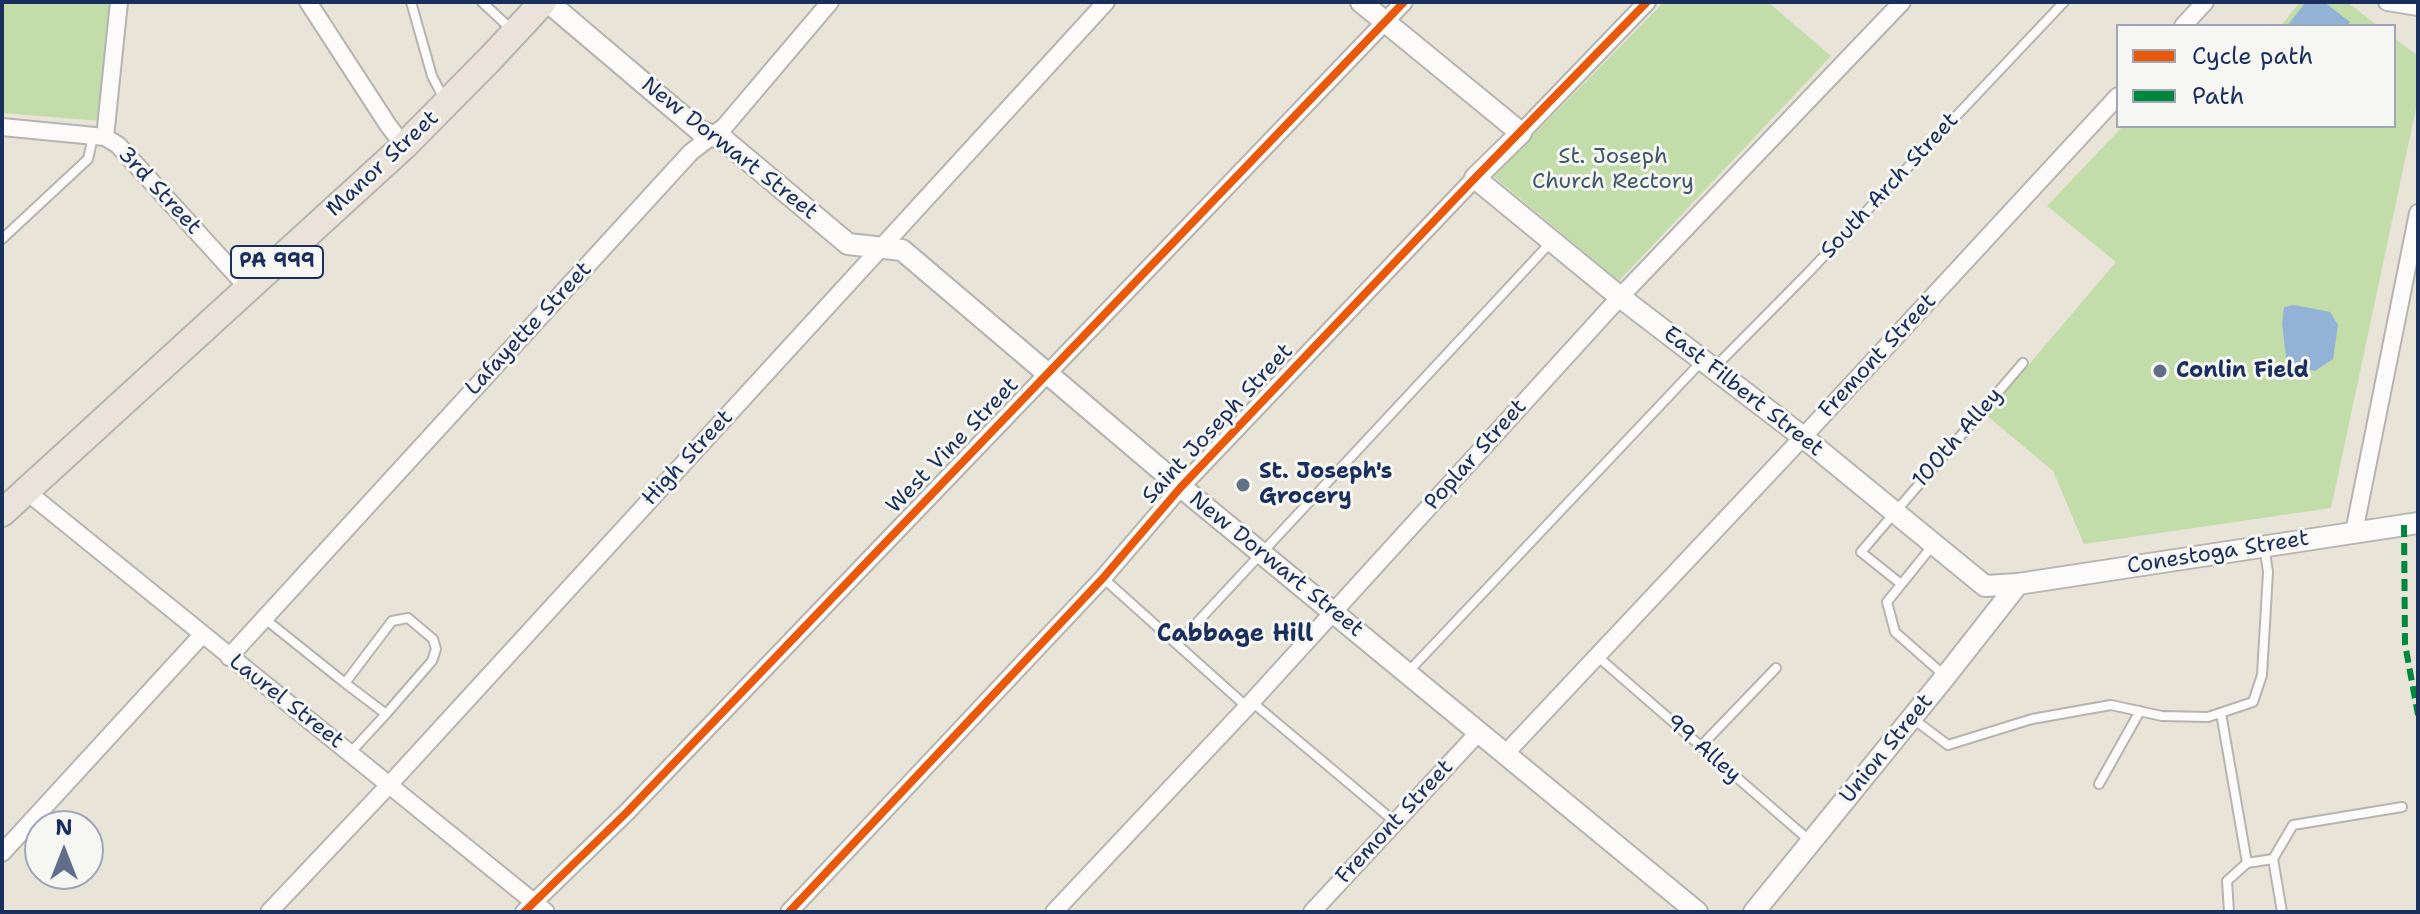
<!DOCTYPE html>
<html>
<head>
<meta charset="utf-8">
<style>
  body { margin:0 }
  #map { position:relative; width:2420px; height:914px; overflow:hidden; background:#e8e4d7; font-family:"Shantell Sans",sans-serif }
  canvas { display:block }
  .frame { position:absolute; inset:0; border:4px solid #1b2f5e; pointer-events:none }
  .legend { position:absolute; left:2116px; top:24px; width:280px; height:104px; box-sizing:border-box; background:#f6f6f2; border:2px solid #9ea6b7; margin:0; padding:10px 14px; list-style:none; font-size:24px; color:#1b2f5e }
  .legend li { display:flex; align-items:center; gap:16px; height:40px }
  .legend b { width:40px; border:2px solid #9ea6b7 }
  .north { position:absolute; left:24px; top:810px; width:80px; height:80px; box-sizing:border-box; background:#f6f6f2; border:2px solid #9ea6b7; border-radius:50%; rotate:0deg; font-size:22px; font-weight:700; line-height:32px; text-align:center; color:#1b2f5e }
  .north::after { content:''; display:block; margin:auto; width:28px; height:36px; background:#636e88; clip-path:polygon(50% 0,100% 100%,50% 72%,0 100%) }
</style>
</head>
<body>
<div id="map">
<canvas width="2420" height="914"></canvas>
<div class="frame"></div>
<ul class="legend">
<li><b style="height:10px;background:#e8590c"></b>Cycle path</li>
<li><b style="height:10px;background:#00873e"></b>Path</li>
</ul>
<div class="north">N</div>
</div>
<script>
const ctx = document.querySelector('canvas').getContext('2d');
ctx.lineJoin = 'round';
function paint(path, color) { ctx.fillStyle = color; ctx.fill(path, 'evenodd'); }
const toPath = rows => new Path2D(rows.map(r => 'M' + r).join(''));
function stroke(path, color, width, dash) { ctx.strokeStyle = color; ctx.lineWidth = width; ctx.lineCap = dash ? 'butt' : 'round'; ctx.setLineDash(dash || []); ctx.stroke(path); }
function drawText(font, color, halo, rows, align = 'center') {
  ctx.font = font + ' "Shantell Sans",sans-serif'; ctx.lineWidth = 6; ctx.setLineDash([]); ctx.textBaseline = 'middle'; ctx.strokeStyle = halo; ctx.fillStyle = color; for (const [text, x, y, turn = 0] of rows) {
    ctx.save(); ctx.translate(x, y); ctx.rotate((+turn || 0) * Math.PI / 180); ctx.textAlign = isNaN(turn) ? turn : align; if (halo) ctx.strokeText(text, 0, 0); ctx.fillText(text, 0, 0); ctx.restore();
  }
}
paint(toPath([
  [2,2,113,2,101,121,2,113],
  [1664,2,1768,2,1831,56,1619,281,1493,176],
  [2300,2,2347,2,2378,26,2281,26],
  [2394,38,2418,56,2418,99,2331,508,2084,544,2053,471,1986,415,2116,262,2047,206,2123,126,2394,126]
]), '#c2dcaa');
paint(toPath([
  [2306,2,2324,2,2350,22,2347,26,2287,26],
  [2294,305,2330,312,2338,325,2333,359,2315,371,2287,365,2282,323,2284,307]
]), '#92b2d6');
const service = toPath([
  [411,2,432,76,444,99],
  [482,2,511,29],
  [2,239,88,159,93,137],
  [1714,368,1807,274,2064,2],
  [1933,545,1887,602,1895,632,1945,676],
  [1103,578,1247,707],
  [1901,584,1861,552,2023,363],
  [265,619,345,683],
  [1177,644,1552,241],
  [1597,656,1810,841],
  [1408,672,1702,361],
  [1252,702,1395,822],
  [2221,713,2247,863,2273,859,2293,825,2402,807],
  [1912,718,1948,745,2032,719,2111,705,2162,716,2208,717,2253,702,2262,675,2268,572,2264,546],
  [1701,746,1776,668],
  [350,753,386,714,432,661,436,649,433,639,408,618,392,621,345,683,386,714],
  [2099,784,2140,711],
  [2273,859,2282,912],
  [2229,912,2227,881,2247,863]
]);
const minor = toPath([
  [308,2,388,125,404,146],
  [2387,2,2418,7],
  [2183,26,2205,2],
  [2,127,105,137,118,145,248,288],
  [1521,133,1647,2],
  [105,137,119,2],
  [26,491,546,912],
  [2354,532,2418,213],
  [229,657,691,152,725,126,830,2],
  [1505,754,1803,437,2118,96],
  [2,853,202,635],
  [269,912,389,785,1106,2],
  [524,912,627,812,1404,2],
  [789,912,1103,578,1181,487,1475,178],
  [1054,912,1247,707,1620,297,1902,2],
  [1312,912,1478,733]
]);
const tertiary = toPath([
  [548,2,700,131,724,140,848,244,902,250,1181,487,1697,912],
  [1361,2,1521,133,1475,178,1620,297,1803,437,1985,586,2018,584,2418,523],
  [1754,912,1945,677,2018,584]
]);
const primary = toPath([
  [2,513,404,146,490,59,543,2]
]);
stroke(service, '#b5b4b0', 12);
stroke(minor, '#b5b4b0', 20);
stroke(tertiary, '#b5b4b0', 24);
stroke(primary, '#b5b4b0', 30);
stroke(service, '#fcfbf9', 8);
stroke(minor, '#fcfbf9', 16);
stroke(tertiary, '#fcfbf9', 20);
stroke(primary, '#ebe3d9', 26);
stroke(toPath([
  [2404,525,2405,644,2418,715]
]), '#00873e', 6, [12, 6]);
stroke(toPath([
  [524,912,627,812,1404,2],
  [789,912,1103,578,1181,487,1475,178,1647,2]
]), '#e8590c', 8);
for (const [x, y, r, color] of [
  [2160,371,8,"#636e88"],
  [1243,485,8,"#636e88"]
]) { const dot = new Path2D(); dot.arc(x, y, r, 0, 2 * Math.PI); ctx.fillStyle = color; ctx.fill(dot); stroke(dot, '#f6f6f2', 3); }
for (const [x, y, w] of [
  [277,262,92]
]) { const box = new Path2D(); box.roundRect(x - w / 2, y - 16, w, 32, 6); ctx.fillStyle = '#f6f6f2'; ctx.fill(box); stroke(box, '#1b2f5e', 2); }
drawText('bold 20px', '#1b2f5e', null, [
  ["PA 999",277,262]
]);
drawText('22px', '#1b2f5e', '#f6f6f2', [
  ["New Dorwart Street",729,149,38],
  ["Manor Street",383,164,-43],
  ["South Arch Street",1890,186,-47],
  ["3rd Street",159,191,47],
  ["Lafayette Street",529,329,-47],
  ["Fremont Street",1878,356,-47],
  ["East Filbert Street",1743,392,38],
  ["Saint Joseph Street",1218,424,-47],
  ["100th Alley",1958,438,-49],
  ["West Vine Street",953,446,-46],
  ["Poplar Street",1476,455,-48],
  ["High Street",688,458,-47],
  ["Conestoga Street",2218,553,-9],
  ["New Dorwart Street",1276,565,39],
  ["Laurel Street",286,702,38],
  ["99 Alley",1703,749,41],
  ["Union Street",1887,749,-51],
  ["Fremont Street",1395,822,-47]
]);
drawText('22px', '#3d5968', '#f6f6f2', [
  ["St. Joseph",1613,157],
  ["Church Rectory",1613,182]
]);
drawText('bold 22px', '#1b2f5e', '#f6f6f2', [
  ["Conlin Field",2176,371],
  ["St. Joseph's",1259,472],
  ["Grocery",1259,497]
], 'left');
drawText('bold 24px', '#1b2f5e', '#f6f6f2', [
  ["Cabbage Hill",1235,635]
]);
</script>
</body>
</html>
